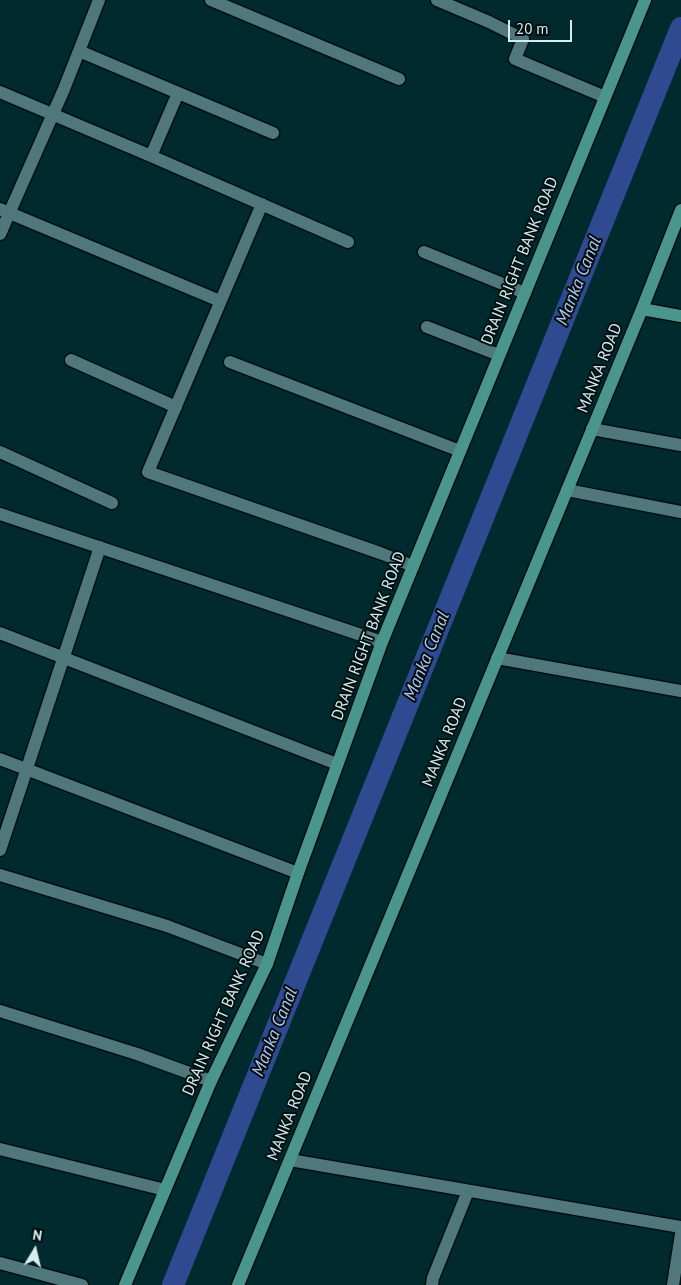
<!DOCTYPE html>
<html>
<head>
<meta charset="utf-8">
<style>
  body { margin:0 }
  #map { position:relative; width:681px; height:1285px; overflow:hidden; background:#002a2e; font-family:"PT Sans",sans-serif }
  canvas { display:block }
  .north { position:absolute; left:10px; top:1225px; width:50px; height:50px; -webkit-text-stroke:4px #021011; paint-order:stroke; rotate:9deg; font-size:14px; font-weight:700; line-height:20px; text-align:center; color:#d7ecee }
  .north::after { content:''; display:block; margin:auto; width:18px; height:22px; background:#d7ecee; clip-path:polygon(50% 0,100% 100%,50% 72%,0 100%) }
  .scale { position:absolute; left:508px; top:20px; width:64px; height:22px; box-sizing:border-box; border:2px solid #d7ecee; border-top:0; padding-left:6px; font-size:15px; line-height:18px; white-space:nowrap; color:#d7ecee; -webkit-text-stroke:4px #021011; paint-order:stroke }
</style>
</head>
<body>
<div id="map">
<canvas width="681" height="1285"></canvas>
<div class="north">N</div>
<div class="scale">20 m</div>
</div>
<script>
const ctx = document.querySelector('canvas').getContext('2d');
ctx.lineJoin = 'round';
const toPath = rows => new Path2D(rows.map(r => 'M' + r).join(''));
function stroke(path, color, width, dash) { ctx.strokeStyle = color; ctx.lineWidth = width; ctx.lineCap = dash ? 'butt' : 'round'; ctx.setLineDash(dash || []); ctx.stroke(path); }
function drawText(font, color, halo, rows, align = 'center') {
  ctx.font = font + ' "PT Sans",sans-serif'; ctx.lineWidth = 4; ctx.setLineDash([]); ctx.textBaseline = 'middle'; ctx.strokeStyle = halo; ctx.fillStyle = color; for (const [text, x, y, turn = 0] of rows) {
    ctx.save(); ctx.translate(x, y); ctx.rotate((+turn || 0) * Math.PI / 180); ctx.textAlign = isNaN(turn) ? turn : align; if (halo) ctx.strokeText(text, 0, 0); ctx.fillText(text, 0, 0); ctx.restore();
  }
}
stroke(toPath([
  [173,1285,681,28]
]), '#304a92', 22);
const street = toPath([
  [211,0,399,79],
  [437,0,489,22,523,39,515,59,605,97],
  [79,51,273,133],
  [0,92,151,156,348,242],
  [151,156,178,93],
  [262,204,148,472,380,553,413,566],
  [0,209,220,301],
  [0,234,64,89,99,0],
  [424,252,525,293],
  [427,327,499,355],
  [71,360,176,407],
  [230,362,460,451],
  [592,429,681,445],
  [0,452,112,503],
  [567,490,681,512],
  [0,514,382,642],
  [0,633,337,764],
  [497,658,681,691],
  [0,759,298,873],
  [0,850,100,547],
  [0,875,167,926,267,964],
  [0,1011,137,1054,211,1081],
  [0,1149,165,1190],
  [290,1160,681,1227],
  [0,1263,82,1285],
  [432,1285,433,1278,468,1191],
  [673,1285,681,1234]
]);
const secondary = toPath([
  [642,309,681,316],
  [125,1285,211,1081,267,964,298,873,382,642,645,0],
  [238,1285,642,309,681,210]
]);
stroke(street, '#001012', 15);
stroke(secondary, '#001012', 15);
stroke(street, '#50787c', 12);
stroke(secondary, '#4a958c', 12);
drawText('16px', '#d7ecee', '#021011', [
  ["DRAIN RIGHT BANK ROAD",520,261,-68],
  ["MANKA ROAD",600,368,-68],
  ["DRAIN RIGHT BANK ROAD",369,636,-69],
  ["MANKA ROAD",445,742,-68],
  ["DRAIN RIGHT BANK ROAD",224,1013,-66],
  ["MANKA ROAD",290,1116,-68]
]);
drawText('italic 18px', '#b6c8f1', '#021011', [
  ["Manka Canal",579,281,-68],
  ["Manka Canal",427,656,-68],
  ["Manka Canal",275,1032,-68]
]);
</script>
</body>
</html>
